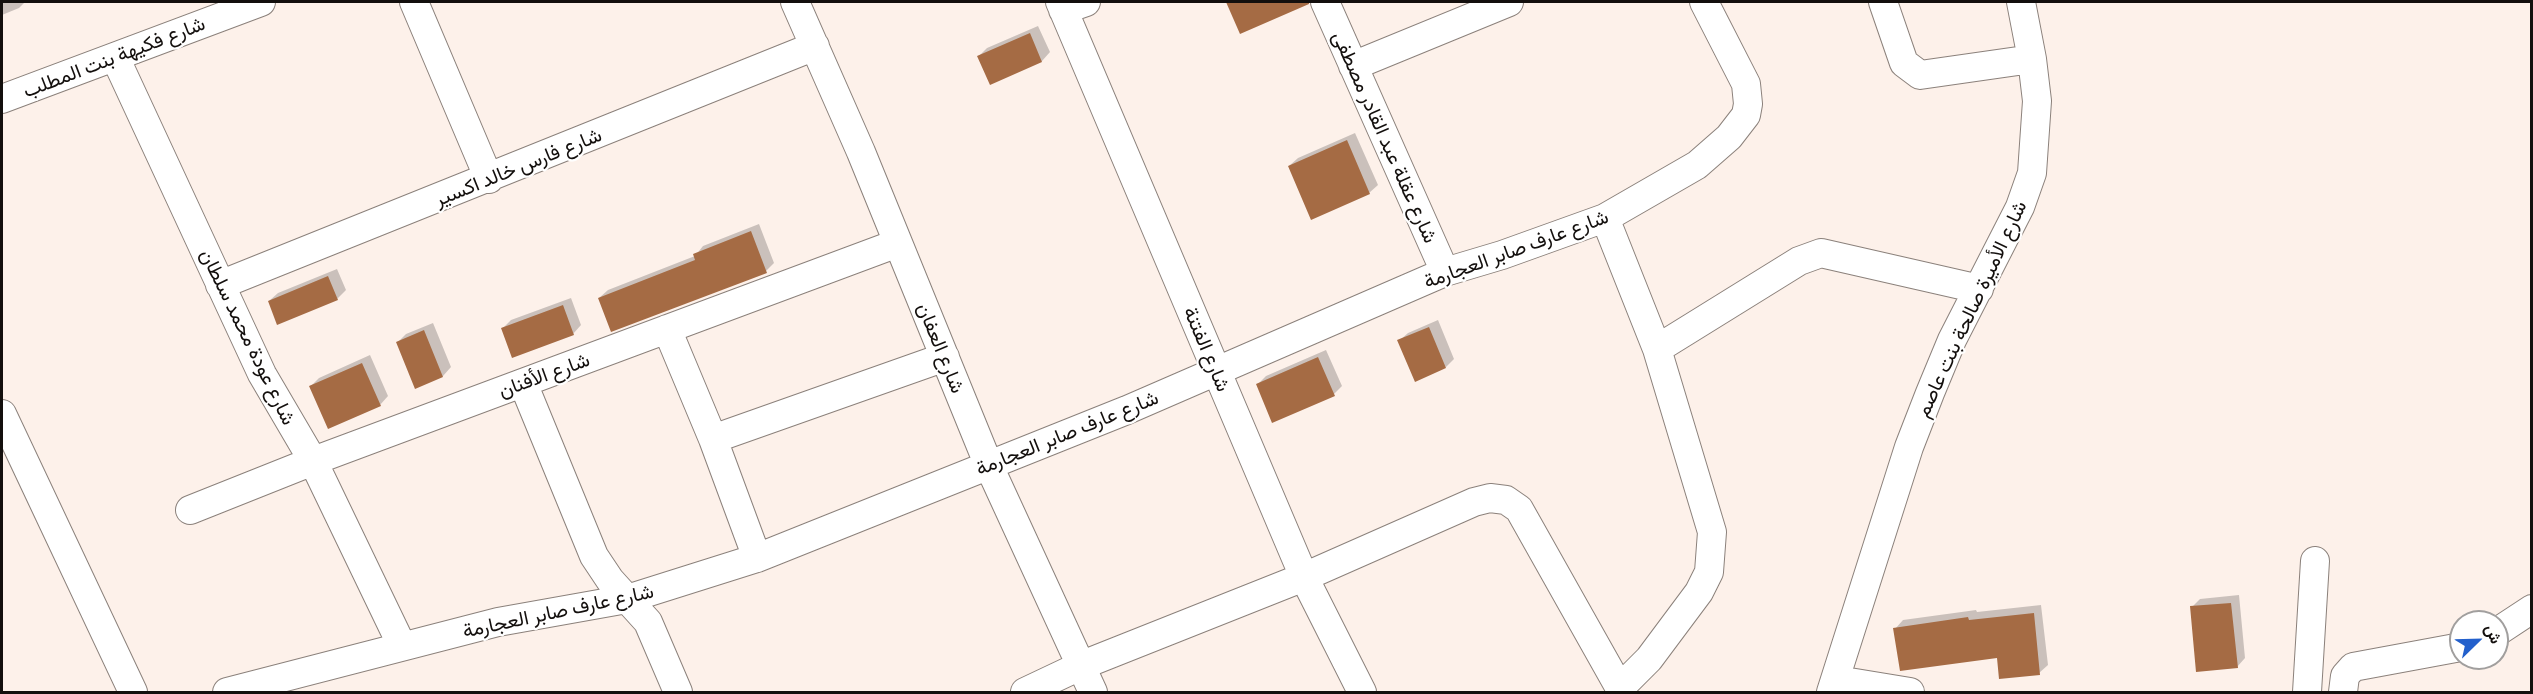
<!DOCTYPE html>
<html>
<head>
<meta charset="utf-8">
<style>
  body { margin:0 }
  #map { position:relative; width:2533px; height:694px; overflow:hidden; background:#fdf1ea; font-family:"Exo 2",Vazirmatn,sans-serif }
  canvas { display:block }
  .frame { position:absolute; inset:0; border:3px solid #130f0d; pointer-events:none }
  .north { position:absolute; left:2449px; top:610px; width:60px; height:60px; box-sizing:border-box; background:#fff; border:2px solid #a19f9e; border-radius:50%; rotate:67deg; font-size:16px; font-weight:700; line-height:24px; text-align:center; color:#130f0d }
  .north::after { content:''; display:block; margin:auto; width:21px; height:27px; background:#2360cc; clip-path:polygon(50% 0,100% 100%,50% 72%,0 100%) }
</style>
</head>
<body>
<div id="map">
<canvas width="2533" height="694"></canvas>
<div class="frame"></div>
<div class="north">ش</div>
</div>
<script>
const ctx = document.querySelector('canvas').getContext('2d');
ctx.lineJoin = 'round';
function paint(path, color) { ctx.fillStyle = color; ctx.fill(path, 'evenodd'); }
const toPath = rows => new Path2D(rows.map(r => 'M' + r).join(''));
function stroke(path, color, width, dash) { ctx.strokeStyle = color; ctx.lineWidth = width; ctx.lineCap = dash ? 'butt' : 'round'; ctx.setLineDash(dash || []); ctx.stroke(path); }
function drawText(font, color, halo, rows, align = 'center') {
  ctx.font = font + ' "Exo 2",Vazirmatn,sans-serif'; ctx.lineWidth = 4.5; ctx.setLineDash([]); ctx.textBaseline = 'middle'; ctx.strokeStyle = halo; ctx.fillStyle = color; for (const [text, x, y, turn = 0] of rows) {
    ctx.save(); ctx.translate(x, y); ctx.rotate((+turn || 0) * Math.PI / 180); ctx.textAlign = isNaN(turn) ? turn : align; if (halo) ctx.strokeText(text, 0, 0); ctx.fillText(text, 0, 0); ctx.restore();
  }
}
paint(toPath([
  [2,2,25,2,19,8,2,15],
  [1227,2,1300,2,1240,32],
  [1038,26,1050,52,1042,61,991,83,979,56,987,48],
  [1355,133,1378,185,1369,193,1289,166,1298,158],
  [759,224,774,263,766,271,599,298,608,290,695,256,703,246],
  [337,269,346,290,337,299,269,301,278,293],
  [571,298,581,325,573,334,502,329,511,320],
  [1438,320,1454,359,1446,367,1399,341,1408,333],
  [433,323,451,367,443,376,416,387,398,342,406,334],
  [1326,350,1342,386,1334,394,1257,385,1266,376],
  [370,355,388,396,380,405,311,386,319,378],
  [2239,595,2245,658,2237,667,2192,607,2200,599],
  [2041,605,2048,665,2039,673,1999,656,1895,629,1903,620,1976,610,1977,612]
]), '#0003');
paint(toPath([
  [1226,2,1309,2,1309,4,1240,34],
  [1030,33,1042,62,990,85,977,56],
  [1347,140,1370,194,1311,220,1288,166],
  [751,231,767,273,611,332,598,298,695,260,693,254],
  [328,276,338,300,277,325,268,301],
  [563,305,574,335,512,358,501,328],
  [1429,327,1446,368,1415,382,1397,340],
  [424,330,443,377,415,389,396,342],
  [1318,357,1335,396,1272,423,1256,384],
  [362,363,381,406,328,429,309,386],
  [2231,603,2238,668,2196,672,2190,606],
  [2034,613,2040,675,1999,679,1997,658,1900,671,1893,628,1968,617,1969,620]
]), '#a56b44');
const minor = toPath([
  [414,2,489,179],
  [795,2,861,152,989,466,1093,692],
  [1060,2,1304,577,1362,692],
  [1325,2,1445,272],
  [1883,2,1904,63,1920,75,2032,59],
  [1063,10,1086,2],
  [115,57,262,374,313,461,402,646],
  [1353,66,1509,2],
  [2,99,261,2],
  [1605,218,1657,349,1712,532,1709,572,1699,592,1649,659,1619,689],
  [220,285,815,46],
  [667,329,713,439,757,558],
  [1657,349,1799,261,1821,253,1979,289],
  [523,383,594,556,610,580,648,622,678,692],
  [2,414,133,692],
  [713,439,945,357],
  [190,510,313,461,898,243],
  [2497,632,2532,609],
  [1837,680,1910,692],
  [227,692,498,622,627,599,757,558,1127,410,1445,272,1502,255,1605,218,1697,165,1729,137,1746,115,1748,104,1746,84,1704,2],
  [1025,692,1080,666,1304,577,1474,502,1490,498,1506,500,1519,509,1622,692],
  [1831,692,1909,447,1930,393,1952,340,2020,207,2032,173,2037,101,2032,59,2021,2],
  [2307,692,2315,561],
  [2343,692,2345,676,2353,667,2461,647]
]);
stroke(minor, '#8b817b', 30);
stroke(minor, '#fff', 28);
drawText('20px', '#130f0d', '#fff', [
  ["شارع فكيهة بنت المطلب",114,57,-21],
  ["شارع عقلة عبد القادر مصطفى",1385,137,66],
  ["شارع فارس خالد اكسير",518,167,-22],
  ["شارع عارف صابر العجارمة",1516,249,-20],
  ["شارع الأميرة صالحة بنت عاصم",1971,309,-65],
  ["شارع عودة محمد سلطان",248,337,64],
  ["شارع العفان",941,348,68],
  ["شارع الفتنة",1207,349,67],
  ["شارع الأفنان",544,375,-20],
  ["شارع عارف صابر العجارمة",1067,433,-22],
  ["شارع عارف صابر العجارمة",558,611,-12]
]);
</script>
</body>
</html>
